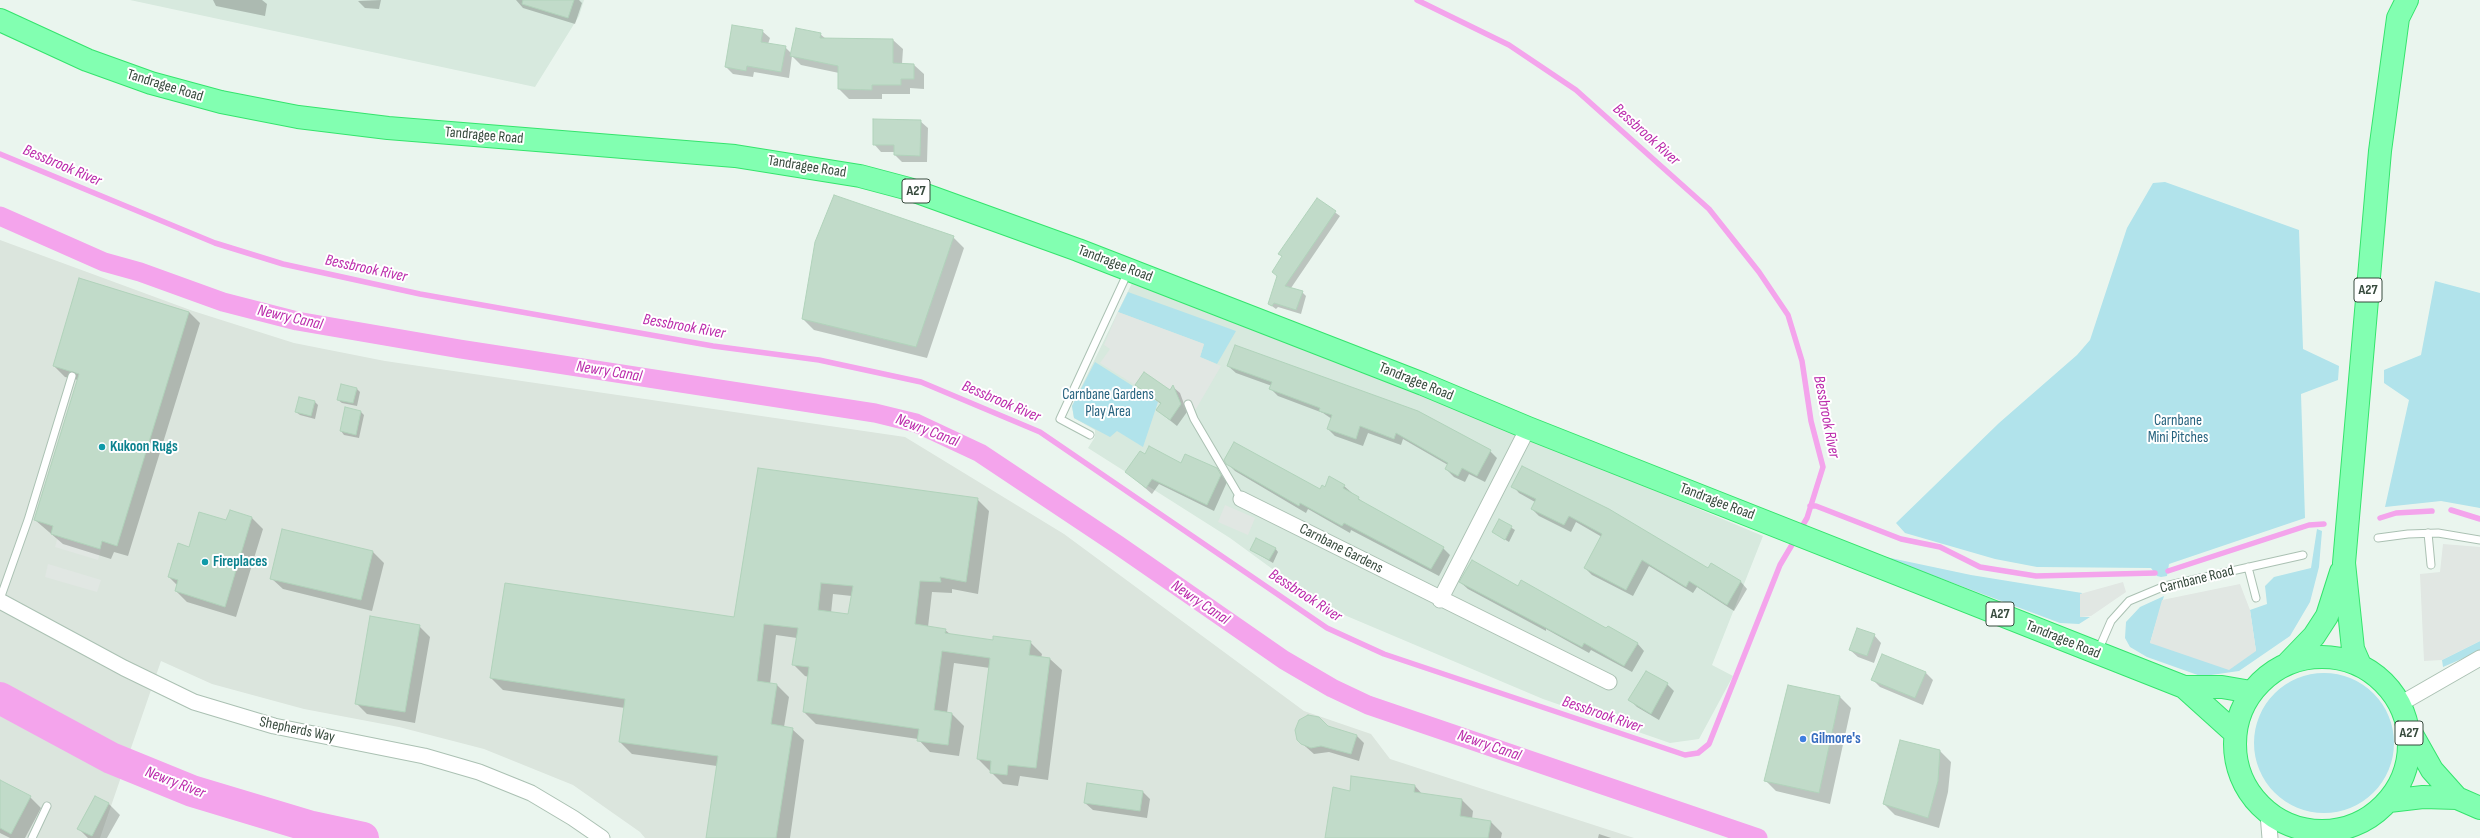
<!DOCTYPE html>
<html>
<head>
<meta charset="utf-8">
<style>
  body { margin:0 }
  canvas { display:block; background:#eaf5ee }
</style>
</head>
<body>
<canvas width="2480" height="838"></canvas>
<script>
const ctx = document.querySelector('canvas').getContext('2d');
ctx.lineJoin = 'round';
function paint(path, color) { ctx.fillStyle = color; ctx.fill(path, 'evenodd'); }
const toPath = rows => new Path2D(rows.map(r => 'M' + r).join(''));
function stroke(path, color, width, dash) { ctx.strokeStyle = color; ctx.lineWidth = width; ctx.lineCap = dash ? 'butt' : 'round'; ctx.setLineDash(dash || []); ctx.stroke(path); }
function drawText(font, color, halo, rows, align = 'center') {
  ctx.font = font + ' "Sofia Sans Condensed",sans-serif'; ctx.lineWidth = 4; ctx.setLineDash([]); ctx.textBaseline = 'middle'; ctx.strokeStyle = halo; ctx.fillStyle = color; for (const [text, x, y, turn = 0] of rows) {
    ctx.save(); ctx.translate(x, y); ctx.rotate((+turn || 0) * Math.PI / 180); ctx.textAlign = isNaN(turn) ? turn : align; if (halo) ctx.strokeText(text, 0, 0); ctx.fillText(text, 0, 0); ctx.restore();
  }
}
paint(toPath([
  [130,0,584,0,579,16,535,87],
  [1132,283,1434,398,1763,536,1712,665,1733,676,1699,739,1670,743,1543,699,1323,606,1230,538,1088,448,1095,437,1095,430,1074,418,1072,406]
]), '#d7e9de');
paint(toPath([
  [0,240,193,311,294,343,385,361,905,437,1064,534,1304,711,1371,734,1390,759,1634,838,645,838,640,832,573,785,484,749,399,727,304,709,212,684,161,661,100,838,0,838]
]), '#dbe5dd');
paint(toPath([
  [2165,182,2299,230,2303,349,2339,366,2338,380,2301,394,2305,518,2169,564,2167,576,2161,577,2157,576,2151,568,2037,567,1995,559,1905,533,1896,523,1999,423,2077,355,2090,340,2127,228,2153,183],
  [2435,281,2480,293,2480,508,2441,501,2385,507,2409,400,2384,383,2384,370,2421,355],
  [1128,292,1236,331,1217,364,1200,357,1204,344,1118,312],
  [1095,362,1158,402,1143,447,1117,431,1110,437,1074,418,1072,406],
  [2317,529,2322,531,2319,567,2310,602,2290,636,2239,671,2211,675,2209,679,2147,657,2130,647,2125,638,2126,622,2140,607,2164,596,2150,643,2256,651,2250,610,2267,604,2265,586,2274,577,2311,568],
  [1881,556,1971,575,2082,593,2080,617,2090,617,2079,624,2060,623],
  [2480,641,2480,651,2443,667,2442,660],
  '2254 743a70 70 0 1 1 140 0a70 70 0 1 1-140 0Z'
]), '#b1e3eb');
paint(toPath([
  [1118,312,1204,344,1200,357,1221,366,1196,409,1187,415,1177,394,1144,372,1135,385,1100,363,1110,349,1104,345],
  [1225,505,1255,518,1248,535,1218,522],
  [58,536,101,549,98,560,55,547],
  [2443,544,2480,547,2480,641,2442,660,2424,661,2420,574,2440,572],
  [48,564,101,580,97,592,45,577],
  [2123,582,2126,592,2091,616,2080,617,2080,594],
  [2240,584,2250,610,2256,651,2229,670,2150,643,2162,600]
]), '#e1e7e3');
paint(toPath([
  [213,0,262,0,267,4,265,16,216,6],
  [381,0,379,9,365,8,358,1],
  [516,0,579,0,582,3,575,24,523,8],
  [762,31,770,38,768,44,785,47,792,54,820,34,826,39,893,40,903,49,902,64,914,65,924,74,924,89,910,88,910,94,882,94,882,99,849,99,839,89,839,73,801,65,792,56,789,78,754,72,753,77,733,74,726,67],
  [920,121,928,128,927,162,902,162,895,155,895,152,881,152,874,144],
  [1317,199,1340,216,1291,288,1302,292,1306,296,1301,314,1278,307,1276,309,1269,304],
  [953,237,964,248,927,358,814,330,803,319],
  [80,279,189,312,200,323,128,556,114,552,111,559,63,544,35,520,78,380,65,377,54,366],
  [1228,366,1490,451,1497,458,1485,482,1469,474,1465,482,1454,477,1446,469,1448,465,1403,439,1401,445,1368,433,1363,446,1335,436,1328,429,1332,419,1323,413,1278,396,1271,389,1272,386,1236,373],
  [1136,385,1170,391,1173,387,1180,393,1187,412,1177,426,1157,410,1161,404],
  [356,388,360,392,357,406,342,403,338,400],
  [314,401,318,405,315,419,300,415,296,412],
  [361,412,364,415,359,438,344,435,341,431],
  [1227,463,1321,490,1344,486,1365,504,1443,548,1450,555,1439,576,1351,530,1350,533,1308,509,1306,513,1235,471],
  [1217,469,1227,482,1214,511,1159,484,1152,494,1127,472],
  [1513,486,1708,570,1711,565,1741,582,1747,589,1734,611,1697,587,1693,593,1649,566,1633,596,1592,575,1585,568,1602,537,1576,522,1571,532,1539,516,1532,509,1535,502,1519,493],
  [977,499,989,511,978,594,952,589,952,593,932,592,928,627,945,630,950,634,994,641,1030,642,1042,654,1041,658,1050,659,1062,670,1048,780,1020,776,1018,786,1003,784,978,759,990,668,954,663,947,713,952,714,964,726,959,756,930,752,918,739,816,724,804,712,809,677,805,676,793,664,797,638,776,635,770,684,777,685,789,697,784,727,792,729,804,740,790,838,707,838,717,766,632,754,620,742,625,708,503,690,491,678,735,619],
  [833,594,852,596,849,616,831,613],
  [230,511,252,518,263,529,236,617,187,602,176,591,178,586,169,577,227,522],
  [1499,520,1515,530,1509,542,1493,532],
  [1275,548,1278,552,1273,563,1251,550],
  [373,552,384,563,372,611,283,589,271,578],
  [1460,582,1518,587,1637,643,1644,651,1632,672,1591,650,1589,653,1546,629,1546,631,1468,589],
  [419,626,430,637,415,723,367,714,356,703],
  [1874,635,1881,643,1874,663,1858,657,1850,650],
  [1926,673,1933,680,1923,705,1880,687,1873,680],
  [1667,684,1674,691,1659,720,1637,707,1630,700],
  [1788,686,1840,697,1851,708,1830,804,1776,791,1765,780],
  [1329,728,1357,736,1364,743,1359,761,1329,752,1314,754,1298,740],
  [1940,751,1951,762,1948,792,1939,828,1895,815,1884,804],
  [0,781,30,797,41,808,25,838,10,838,0,833],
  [1415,786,1422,794,1462,800,1473,811,1472,819,1491,822,1502,833,1501,838,1326,838,1351,792],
  [1143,792,1150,799,1147,818,1093,810,1085,803],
  [95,797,109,804,120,815,107,838,88,838,78,828],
  [1599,834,1611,838,1598,838]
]), '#0003');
stroke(toPath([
  [1417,0,1509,45,1576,90,1709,209,1759,272,1788,315,1802,361,1811,421,1823,467,1807,518,1800,530],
  [0,154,215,243,283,264,420,294,713,346,819,360,921,382,1040,432,1327,628,1384,654,1685,755,1698,753,1709,744,1780,565,1796,538],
  [1810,506,1816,506,1901,539,1940,547,1980,567,2036,576,2155,573],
  [2451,510,2480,519],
  [2380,518,2396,513,2432,511],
  [2168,571,2309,525,2324,524]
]), '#f4a4ec', 5.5);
stroke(toPath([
  [0,216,104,262,140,272,223,302,297,321,460,349,875,413,916,423,980,453,1118,545,1284,660,1332,688,1368,705,1758,838]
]), '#f4a4ec', 19);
stroke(toPath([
  [0,698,111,758,192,791,312,827,363,838]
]), '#f4a4ec', 32);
const building = toPath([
  [523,0,574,0,568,18,522,4,523,0],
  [732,25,763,30,761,42,786,46,781,72,747,66,746,71,725,67,732,25],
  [796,28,821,33,820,38,893,39,893,63,914,64,914,79,901,79,901,85,872,85,872,90,838,89,838,66,790,56,796,28],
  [873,119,921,120,920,156,894,155,894,145,873,145,873,119],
  [834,195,954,236,916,347,802,319,815,242,834,195],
  [1317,198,1336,211,1285,286,1303,291,1296,310,1274,303,1272,306,1268,304,1277,276,1272,272,1282,256,1278,254,1317,198],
  [79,278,189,312,117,546,102,541,100,549,51,534,53,526,34,520,79,374,53,366,79,278],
  [1235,345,1418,411,1491,450,1477,476,1462,468,1458,476,1445,469,1448,463,1396,433,1394,439,1360,426,1356,439,1327,429,1332,415,1319,411,1320,408,1269,389,1272,382,1227,366,1235,345],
  [1144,372,1170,390,1173,385,1181,404,1170,420,1156,410,1161,403,1135,385,1144,372],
  [341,384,357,388,353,403,337,400,341,384],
  [299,397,315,401,311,416,295,412,299,397],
  [345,407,361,411,356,435,340,431,345,407],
  [1234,442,1320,489,1322,485,1325,487,1329,476,1345,485,1343,488,1359,497,1358,499,1444,547,1431,569,1344,523,1342,526,1300,503,1299,506,1226,464,1224,460,1234,442],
  [1149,446,1181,463,1185,454,1217,468,1221,475,1207,505,1152,479,1146,488,1125,472,1140,451,1145,454,1149,446],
  [1522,466,1609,509,1708,568,1711,563,1741,581,1727,605,1689,581,1686,587,1642,560,1626,590,1584,568,1602,534,1569,516,1564,525,1531,509,1536,499,1511,487,1522,466],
  [758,468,978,498,966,582,940,577,941,582,920,581,915,624,946,629,945,633,993,640,993,636,1031,641,1029,655,1050,658,1036,768,1008,765,1007,775,990,773,991,761,977,759,990,658,942,651,934,710,952,713,948,745,917,741,919,729,803,712,809,667,792,665,798,628,764,624,757,681,777,684,771,724,793,728,776,838,706,838,718,756,619,742,625,699,490,678,505,583,734,617,758,468],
  [821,583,853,586,848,614,818,610,821,583],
  [230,510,252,517,225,607,175,591,178,580,168,577,178,543,189,547,199,512,226,520,230,510],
  [1499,519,1512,526,1505,540,1492,532,1499,519],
  [282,529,373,551,361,600,270,579,282,529],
  [1256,538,1276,548,1269,560,1250,550,1256,538],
  [1472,560,1518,586,1521,580,1606,628,1608,626,1638,643,1624,666,1584,643,1582,647,1459,582,1472,560],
  [370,616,420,625,405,712,355,704,370,616],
  [1857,628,1875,634,1867,656,1849,650,1857,628],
  [1882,654,1926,672,1915,698,1871,680,1882,654],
  [1646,671,1668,683,1651,714,1628,700,1646,671],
  [1788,685,1840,696,1819,793,1764,781,1788,685],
  [1308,715,1319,717,1328,726,1357,735,1351,754,1321,746,1311,748,1301,744,1297,740,1295,730,1299,720,1308,715],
  [1900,740,1940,750,1938,781,1928,818,1883,804,1900,740],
  [1351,776,1415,785,1414,792,1462,799,1460,816,1491,821,1488,838,1325,838,1333,787,1350,791,1351,776],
  [0,780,31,796,11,834,0,828,0,780],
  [1087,783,1143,791,1140,811,1084,803,1087,783],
  [95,796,109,803,92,836,77,829,95,796]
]);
paint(building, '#c1dbc9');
stroke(building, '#b1d3bb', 1);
const service = toPath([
  [1188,404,1194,419,1241,499],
  [1090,435,1060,419,1128,272],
  [2428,533,2431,565],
  [2378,538,2408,534,2438,533,2480,540],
  [2248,567,2256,598],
  [0,599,28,520,72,376],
  [2098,651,2111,621,2129,601,2165,586,2303,555],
  [32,838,47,806]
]);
const minor = toPath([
  [1241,499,1609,682],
  [1440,600,1528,428],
  [0,601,124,668,194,702,274,726,424,756,479,772,531,793,573,818,602,838],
  [2400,704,2480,658],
  [2268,814,2270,838],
  [2328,838,2340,830]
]);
const trunk = toPath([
  [0,20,87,60,151,83,221,102,298,117,388,128,735,156,860,176,909,189,1078,250,1423,384,1528,428,2184,687,2235,733],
  '2235 744a87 87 0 1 1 174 0a87 87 0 1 1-174 0Z',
  [2288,663,2314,636,2327,616,2341,572],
  [2360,665,2353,649,2344,563,2380,151,2398,18,2407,0],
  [2184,687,2222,687,2251,692],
  [2410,731,2432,770,2457,798],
  [2389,801,2423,797,2457,798,2480,808]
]);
stroke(service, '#abc1b3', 9);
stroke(minor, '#abc1b3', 17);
stroke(trunk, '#35e46d', 24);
stroke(service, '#fff', 7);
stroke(minor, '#fff', 15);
stroke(trunk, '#82ffb1', 22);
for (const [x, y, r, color] of [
  [102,447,4,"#0f9aa8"],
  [205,562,4,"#0f9aa8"],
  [1803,739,4,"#3f7fe0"]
]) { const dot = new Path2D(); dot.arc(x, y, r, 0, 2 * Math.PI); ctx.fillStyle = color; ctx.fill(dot); stroke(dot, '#fff', 1.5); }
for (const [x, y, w] of [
  [916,191,28],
  [2368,290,28],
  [2000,614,28],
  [2409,733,28]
]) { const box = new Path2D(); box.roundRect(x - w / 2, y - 12, w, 24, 3); ctx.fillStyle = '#fff'; ctx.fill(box); stroke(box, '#374a3d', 1); }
drawText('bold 14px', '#374a3d', null, [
  ["A27",916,191],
  ["A27",2368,290],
  ["A27",2000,614],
  ["A27",2409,733]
]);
drawText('15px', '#374a3d', '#fff', [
  ["Tandragee Road",165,86,17],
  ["Tandragee Road",484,136,5],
  ["Tandragee Road",807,167,9],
  ["Tandragee Road",1115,264,21],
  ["Tandragee Road",1416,382,22],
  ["Tandragee Road",1717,502,21],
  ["Carnbane Gardens",1341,549,27],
  ["Carnbane Road",2197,580,-14],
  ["Tandragee Road",2063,640,22],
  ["Shepherds Way",297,730,12]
]);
drawText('15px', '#27637f', '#fff', [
  ["Carnbane Gardens",1108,395],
  ["Play Area",1108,412],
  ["Carnbane",2178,421],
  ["Mini Pitches",2178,438]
]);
drawText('bold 15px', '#0d838f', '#fff', [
  ["Kukoon Rugs",110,447],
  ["Fireplaces",213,562]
], 'left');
drawText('bold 15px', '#366cbe', '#fff', [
  ["Gilmore's",1811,739]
], 'left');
drawText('italic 16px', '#bb2aab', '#fff', [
  ["Bessbrook River",1646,135,42],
  ["Bessbrook River",62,166,23],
  ["Bessbrook River",366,269,12],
  ["Newry Canal",290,318,13],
  ["Bessbrook River",684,327,10],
  ["Newry Canal",609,372,9],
  ["Bessbrook River",1001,402,23],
  ["Bessbrook River",1826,417,79],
  ["Newry Canal",927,431,21],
  ["Bessbrook River",1305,596,33],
  ["Newry Canal",1200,603,34],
  ["Bessbrook River",1602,715,19],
  ["Newry Canal",1489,746,19],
  ["Newry River",175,783,21]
]);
</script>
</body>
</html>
